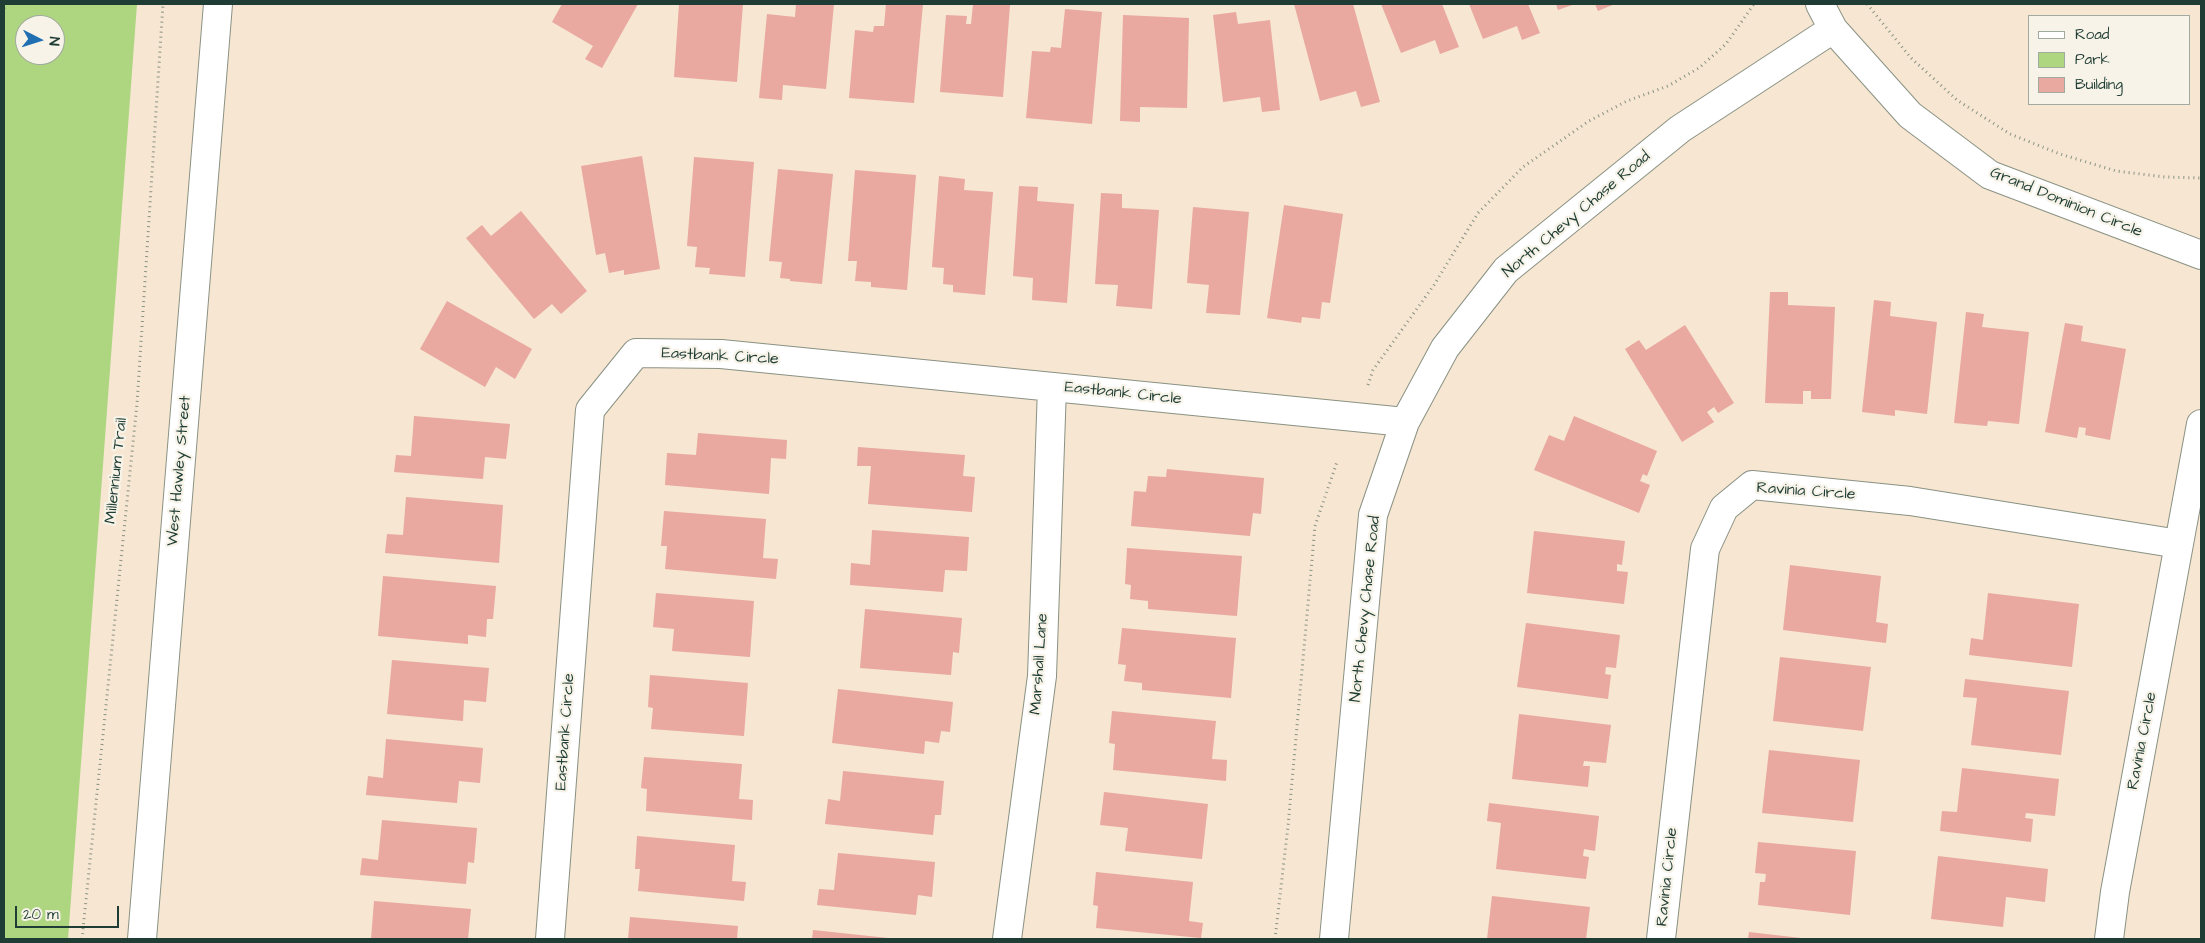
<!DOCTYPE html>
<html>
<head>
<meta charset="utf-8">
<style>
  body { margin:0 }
  #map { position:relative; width:2205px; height:943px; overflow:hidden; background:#f6e6d2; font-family:"Architects Daughter",sans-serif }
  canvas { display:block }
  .frame { position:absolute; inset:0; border:5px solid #1f3d34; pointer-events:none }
  .legend { position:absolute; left:2028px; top:15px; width:162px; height:90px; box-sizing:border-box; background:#f7f3e8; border:1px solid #a1aaa0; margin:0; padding:6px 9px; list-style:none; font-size:15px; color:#1f3d34 }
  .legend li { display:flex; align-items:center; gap:10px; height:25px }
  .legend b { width:25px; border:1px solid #a1aaa0 }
  .north { position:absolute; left:15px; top:15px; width:50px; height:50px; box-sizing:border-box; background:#f7f3e8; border:1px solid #a1aaa0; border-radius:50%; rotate:95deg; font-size:14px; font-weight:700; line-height:20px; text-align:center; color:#1f3d34 }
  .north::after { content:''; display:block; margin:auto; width:18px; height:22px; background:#1f6fb2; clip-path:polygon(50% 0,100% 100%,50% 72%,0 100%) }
  .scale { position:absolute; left:15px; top:906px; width:104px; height:22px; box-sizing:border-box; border:2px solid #1f3d34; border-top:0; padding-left:6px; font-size:15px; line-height:18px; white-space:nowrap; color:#1f3d34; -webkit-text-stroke:4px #f7f3e8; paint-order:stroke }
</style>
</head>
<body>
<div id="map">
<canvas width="2205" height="943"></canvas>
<div class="frame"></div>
<ul class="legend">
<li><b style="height:6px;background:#fff"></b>Road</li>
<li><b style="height:14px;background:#aed580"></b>Park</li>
<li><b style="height:14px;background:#e9a8a0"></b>Building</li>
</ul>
<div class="north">N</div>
<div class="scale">20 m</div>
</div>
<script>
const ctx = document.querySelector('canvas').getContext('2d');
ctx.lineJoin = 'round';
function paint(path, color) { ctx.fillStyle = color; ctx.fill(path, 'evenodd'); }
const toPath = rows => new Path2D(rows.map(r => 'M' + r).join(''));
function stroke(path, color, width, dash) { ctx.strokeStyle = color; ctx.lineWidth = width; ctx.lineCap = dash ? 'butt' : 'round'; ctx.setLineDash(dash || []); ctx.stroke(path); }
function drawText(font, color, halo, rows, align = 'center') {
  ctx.font = font + ' "Architects Daughter",sans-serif'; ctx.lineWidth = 4.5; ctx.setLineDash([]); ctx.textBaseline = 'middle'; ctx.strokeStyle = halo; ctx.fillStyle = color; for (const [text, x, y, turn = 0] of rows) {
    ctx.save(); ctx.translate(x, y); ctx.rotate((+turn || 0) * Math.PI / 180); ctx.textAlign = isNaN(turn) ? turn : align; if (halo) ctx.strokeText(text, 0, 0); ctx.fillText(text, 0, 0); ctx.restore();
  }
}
paint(toPath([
  [4,4,137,4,68,939,4,939],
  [25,25,55,25,55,55,25,55]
]), '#aed580');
paint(toPath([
  [562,4,638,4,602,68,585,59,593,46,552,22],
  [679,4,743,4,737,82,674,77],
  [796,4,834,4,826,89,783,85,782,100,759,98,767,14,795,17],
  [886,4,923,4,914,103,849,98,855,30,873,32,874,26,884,26],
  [973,4,1010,5,1003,97,940,92,946,15,967,16,966,24,971,24],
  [1294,4,1353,4,1380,102,1361,107,1356,91,1320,101],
  [1381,4,1442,4,1459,47,1440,54,1435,40,1401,53],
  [1469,4,1528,4,1540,33,1522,40,1517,26,1483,39],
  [1556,4,1575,4,1558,10],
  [1595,4,1615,4,1598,11],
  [1065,9,1102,12,1092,124,1026,118,1032,51,1050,52,1051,47,1061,48],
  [1236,12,1238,24,1270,20,1280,110,1262,112,1260,97,1223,102,1213,15],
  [1123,15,1189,18,1187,108,1140,107,1140,122,1120,121],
  [642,156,660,269,624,275,624,270,609,273,605,253,596,255,581,166],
  [694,157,754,162,745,277,709,274,710,268,695,267,697,247,687,246],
  [778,169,833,174,822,284,790,281,790,279,780,278,782,262,769,261],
  [855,170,916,175,907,290,871,287,871,282,855,281,857,261,848,261],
  [939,176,965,179,964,190,993,192,985,295,953,292,953,285,943,284,944,268,932,267],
  [1019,186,1038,187,1037,201,1074,204,1067,303,1032,300,1033,278,1013,276],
  [1101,193,1122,194,1122,208,1159,210,1152,309,1116,306,1118,285,1095,284],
  [1284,205,1343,214,1330,303,1322,302,1320,319,1302,317,1301,323,1267,318],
  [1193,207,1249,212,1240,315,1206,313,1209,285,1187,283],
  [521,211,587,291,561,314,552,304,534,319,466,238,482,225,491,236],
  [1770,292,1788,292,1788,305,1835,307,1831,399,1811,399,1811,391,1803,391,1803,404,1765,403],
  [1874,300,1891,302,1890,316,1937,322,1927,414,1895,410,1895,416,1862,412],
  [447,301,532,349,515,379,496,367,485,387,420,349],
  [1966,312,1984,314,1982,327,2029,332,2019,424,1988,421,1987,426,1954,423],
  [2065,323,2083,326,2081,341,2126,349,2110,440,2085,435,2086,428,2079,427,2077,438,2045,432],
  [1685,325,1734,403,1718,413,1714,407,1707,412,1714,422,1682,442,1625,349,1639,340,1646,350],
  [414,416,510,424,506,459,485,457,483,479,394,472,396,455,411,456],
  [1574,416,1657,451,1647,476,1643,474,1640,481,1650,485,1639,513,1534,470,1549,435,1564,441],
  [698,433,787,440,786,459,771,458,769,494,665,485,667,453,696,455],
  [858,447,965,455,963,476,975,477,972,512,868,504,871,466,857,466],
  [1167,469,1264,478,1261,514,1253,513,1250,536,1131,526,1134,491,1146,492,1148,476,1166,477],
  [406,497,503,505,499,563,385,553,387,534,403,535],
  [664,511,766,519,763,558,778,559,776,579,665,569,667,546,661,546],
  [872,530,969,537,967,571,945,570,943,592,850,585,851,563,870,565],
  [1534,531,1625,541,1622,565,1617,564,1617,571,1628,572,1624,604,1527,593],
  [1127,548,1242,556,1237,616,1148,609,1148,601,1130,599,1131,585,1125,584],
  [1790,565,1881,576,1876,622,1888,624,1886,643,1783,630],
  [383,576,496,586,493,619,487,619,486,637,468,635,468,644,378,636],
  [656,593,754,601,750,657,672,651,674,629,653,627],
  [1988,593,2079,604,2072,667,1969,655,1971,638,1983,640],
  [865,609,962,618,959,653,953,652,951,675,860,668],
  [1526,623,1620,635,1616,668,1606,667,1605,674,1611,675,1608,699,1517,687],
  [1122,628,1236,638,1231,698,1142,690,1142,683,1124,681,1126,665,1118,664],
  [1780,657,1871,667,1863,731,1773,721],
  [392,660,489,668,486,702,464,700,463,721,387,714],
  [650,675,748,683,744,736,651,729,653,708,648,707],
  [1965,679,2069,691,2061,755,1971,745,1977,698,1963,697],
  [838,689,953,702,950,732,941,731,939,743,925,741,924,754,832,743],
  [1112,711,1216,721,1212,759,1227,760,1226,781,1113,770,1115,744,1109,743],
  [1519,714,1611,725,1606,763,1584,761,1583,766,1590,766,1588,787,1512,779],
  [386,739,483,748,480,783,459,781,457,803,366,795,368,776,383,778],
  [1769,750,1860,760,1853,822,1762,813],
  [644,757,742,764,739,799,753,800,752,820,646,811,647,789,641,788],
  [1962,768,2059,779,2055,816,2026,813,2025,818,2033,819,2031,842,1940,831,1942,811,1957,812],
  [843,771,944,781,941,815,935,815,933,835,825,824,828,799,840,801],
  [1104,792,1208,804,1202,859,1125,851,1128,828,1100,825],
  [1489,803,1599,816,1595,851,1584,849,1583,856,1589,857,1586,879,1496,869,1501,823,1487,821],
  [382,820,477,828,474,863,468,862,466,884,360,875,362,858,378,860],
  [637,836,735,845,732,881,746,882,744,901,638,891,640,869,635,869],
  [1758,842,1856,851,1850,915,1758,905,1760,882,1765,882,1766,874,1755,873],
  [838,853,935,862,932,897,918,895,916,915,817,905,819,889,834,890],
  [1938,856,2048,869,2045,902,2006,897,2003,927,1931,919],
  [1096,872,1193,882,1189,921,1203,923,1201,938,1096,928,1098,906,1093,905],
  [1492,896,1590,907,1586,939,1487,939],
  [374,901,471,909,468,939,371,939],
  [630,917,738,926,737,939,628,939],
  [813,930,888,938,887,939,812,939],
  [1749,932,1801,938,1801,939,1748,939]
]), '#e9a8a0');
const street = toPath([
  [1820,4,1833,29,1910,115,1990,175,2201,255],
  [550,939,590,410,636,353,721,354,1405,422],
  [1007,939,1042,676,1052,387],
  [1334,939,1373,515,1405,422,1445,348,1506,270,1680,129,1833,29],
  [1661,939,1705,549,1724,508,1752,485,1910,501,2179,544],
  [2109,939,2115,892,2201,424]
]);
const secondary = toPath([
  [142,939,218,4]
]);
stroke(street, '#8a9283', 30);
stroke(secondary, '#8a9283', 30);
stroke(toPath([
  [1867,4,1911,58,1957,100,2010,134,2060,154,2116,171,2165,177,2201,178],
  [4,8,7,4],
  [1368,385,1373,370,1434,285,1478,213,1523,167,1589,121,1627,101,1668,86,1699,68,1726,44,1754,4],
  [82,939,137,404,163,4],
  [1275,939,1288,826,1315,526,1337,462]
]), '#8a9283', 3, [1, 4]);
stroke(street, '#fff', 28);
stroke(secondary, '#fff', 28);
drawText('16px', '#1f3d34', '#f7f3e8', [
  ["Grand Dominion Circle",2066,203,22],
  ["North Chevy Chase Road",1577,215,-40],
  ["Eastbank Circle",720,357,3],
  ["Eastbank Circle",1123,394,6],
  ["Millennium Trail",117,471,-84],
  ["West Hawley Street",180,471,-85],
  ["Ravinia Circle",1806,492,4],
  ["North Chevy Chase Road",1366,609,-84],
  ["Marshall Lane",1040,664,-86],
  ["Eastbank Circle",566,732,-86],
  ["Ravinia Circle",2143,741,-79],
  ["Ravinia Circle",1668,877,-84]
]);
</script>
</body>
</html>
